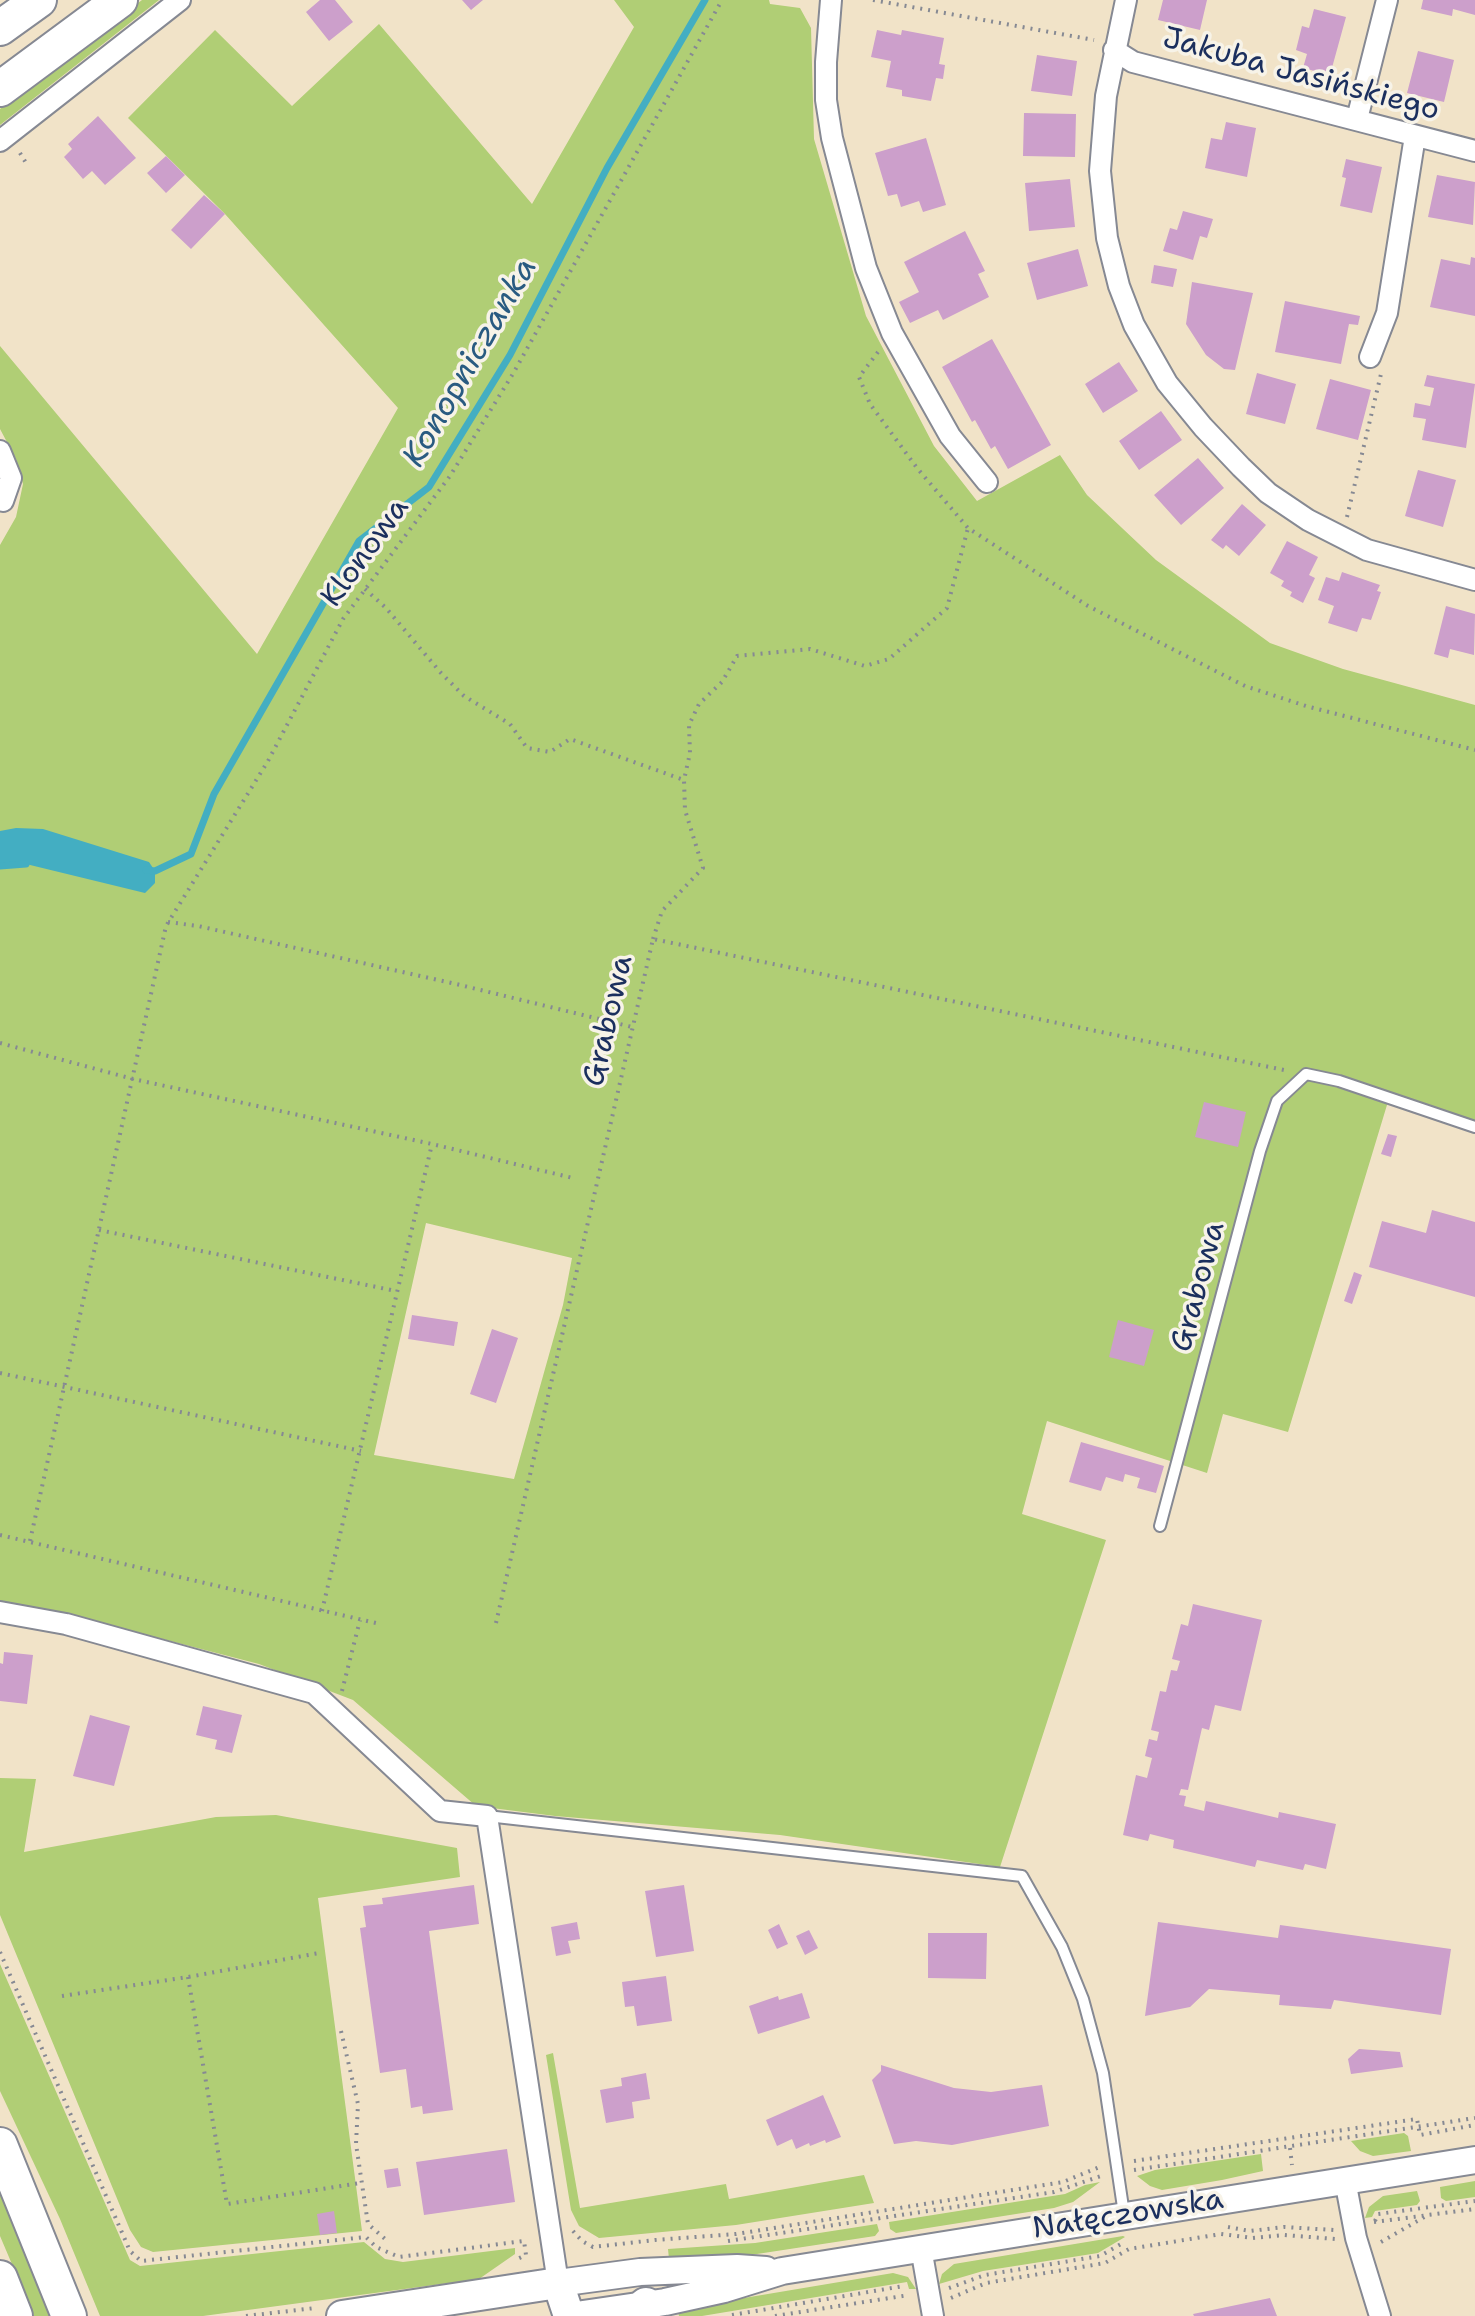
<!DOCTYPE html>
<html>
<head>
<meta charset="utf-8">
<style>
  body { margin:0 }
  canvas { display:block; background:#f1e3c8 }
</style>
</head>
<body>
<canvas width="1475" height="2316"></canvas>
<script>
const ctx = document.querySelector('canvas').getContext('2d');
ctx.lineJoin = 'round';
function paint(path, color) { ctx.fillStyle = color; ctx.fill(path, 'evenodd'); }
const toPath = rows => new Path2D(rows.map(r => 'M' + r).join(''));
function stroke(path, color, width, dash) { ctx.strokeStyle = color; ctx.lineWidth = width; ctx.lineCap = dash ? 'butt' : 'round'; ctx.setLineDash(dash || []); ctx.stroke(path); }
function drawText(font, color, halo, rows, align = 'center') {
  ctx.font = font + ' "Shantell Sans",sans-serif'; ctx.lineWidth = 7; ctx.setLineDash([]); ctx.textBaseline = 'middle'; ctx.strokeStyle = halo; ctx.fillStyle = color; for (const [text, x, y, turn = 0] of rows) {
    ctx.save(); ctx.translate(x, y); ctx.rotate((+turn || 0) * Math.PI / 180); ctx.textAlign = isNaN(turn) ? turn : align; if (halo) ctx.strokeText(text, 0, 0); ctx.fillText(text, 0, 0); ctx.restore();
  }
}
paint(toPath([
  [142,0,159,0,0,125,0,109],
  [614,0,769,0,770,4,800,8,811,28,814,139,866,316,934,446,977,501,1060,455,1087,495,1156,560,1270,643,1343,669,1475,705,1475,1127,1390,1095,1288,1432,1223,1414,1207,1473,1047,1421,1022,1514,1106,1540,1000,1867,780,1835,555,1816,476,1806,353,1700,259,1664,70,1615,0,1601,0,545,16,517,23,484,16,459,0,429,0,346,257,654,398,408,225,214,128,118,215,30,292,106,379,24,532,204,634,27],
  [426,1223,572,1258,563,1305,514,1479,374,1455],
  [0,1778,36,1779,24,1852,216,1817,276,1815,457,1848,460,1877,318,1898,362,2231,153,2252,141,2247,130,2230,0,1915],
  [0,1964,130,2260,140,2266,364,2242,385,2259,403,2262,515,2248,515,2254,479,2279,203,2316,100,2316,60,2219,0,2091],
  [553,2053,580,2208,726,2184,729,2199,864,2175,874,2203,736,2225,599,2238,579,2226,571,2210,546,2055],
  [1404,2133,1408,2136,1411,2151,1373,2156,1360,2151,1351,2141],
  [1261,2154,1263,2171,1222,2180,1162,2190,1150,2186,1137,2176,1155,2170],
  [1475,2181,1475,2197,1446,2201,1441,2198,1440,2187],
  [1100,2182,1073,2202,1054,2208,896,2233,890,2229,889,2222,1065,2194,1085,2185],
  [0,2184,53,2316,34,2316,0,2236],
  [1417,2191,1420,2201,1417,2205,1375,2211,1372,2217,1365,2218,1369,2207,1383,2196],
  [877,2224,879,2231,875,2236,757,2254,669,2259,668,2249,755,2243],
  [1123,2236,1125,2237,1098,2253,983,2271,939,2284,942,2274,954,2264],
  [893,2273,908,2277,916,2289,909,2289,907,2282,702,2316,679,2316,678,2311,744,2298]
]), '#b0ce75');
paint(toPath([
  [16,828,43,829,149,862,155,871,155,883,145,893,26,864,0,866,0,831]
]), '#43aec2');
stroke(toPath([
  [0,866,26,864],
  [146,870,155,871,191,854,214,794,359,541,429,487,510,355,607,168,705,0]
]), '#43aec2', 7);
paint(toPath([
  [320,0,335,0,353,22,329,41,306,12],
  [462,0,483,0,471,10],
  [1163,0,1207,0,1200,30,1158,20],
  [1423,0,1475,0,1475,15,1453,9,1452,16,1421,9],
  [1314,9,1346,17,1330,75,1303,68,1307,54,1296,50,1302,26,1309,28],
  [877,30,901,35,902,30,944,38,939,64,945,65,943,79,936,78,931,101,902,96,902,90,886,87,891,61,871,57],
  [1418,51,1454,60,1444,102,1407,93],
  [1037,55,1077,61,1072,96,1031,91],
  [1024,113,1076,114,1075,157,1023,156],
  [98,116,136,158,105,185,92,171,83,179,64,157,72,149,68,144],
  [1226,122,1256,128,1247,177,1205,168,1211,138,1222,140],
  [926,138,946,205,923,212,919,201,901,207,897,194,888,196,875,153],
  [166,156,185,175,166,193,147,173],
  [1346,159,1382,167,1372,213,1340,206,1346,178,1342,177],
  [1437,175,1475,182,1473,225,1428,217],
  [1070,179,1075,227,1029,231,1025,183],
  [204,195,225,214,191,249,171,230],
  [1183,211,1213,219,1207,238,1200,236,1193,260,1163,251,1170,228,1177,230],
  [965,231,985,271,978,274,989,297,943,320,938,310,910,323,899,302,919,292,904,262],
  [1078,249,1088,286,1037,300,1027,263],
  [1471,257,1475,258,1475,316,1430,307,1441,259,1470,265],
  [1154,265,1177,269,1173,287,1151,283],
  [1192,282,1253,293,1235,370,1224,369,1206,355,1186,324],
  [1285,301,1360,316,1358,325,1349,324,1341,364,1275,352],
  [992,339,1051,445,1008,469,995,446,991,449,975,420,972,422,942,367],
  [1119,362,1138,391,1103,413,1085,384],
  [1257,373,1296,384,1285,424,1246,414],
  [1427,375,1475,384,1466,448,1422,440,1426,419,1413,417,1415,403,1430,406,1434,388,1424,386],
  [1330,379,1371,390,1358,440,1316,429],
  [1161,411,1182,440,1139,470,1119,441],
  [1198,458,1224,488,1181,525,1154,495],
  [1418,470,1456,480,1443,527,1405,516],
  [1242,504,1266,525,1239,556,1226,545,1223,549,1211,540],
  [1287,541,1318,557,1309,575,1315,578,1303,603,1290,596,1292,592,1281,586,1284,581,1270,573],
  [1342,572,1380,585,1377,591,1381,592,1371,620,1362,618,1357,632,1328,623,1334,606,1318,600,1326,577,1339,581],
  [1446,606,1475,614,1474,655,1450,649,1448,658,1434,654],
  [1204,1102,1246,1112,1238,1147,1195,1137],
  [1388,1134,1397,1136,1391,1157,1381,1154],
  [1432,1210,1475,1222,1475,1297,1369,1267,1382,1221,1426,1233],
  [1354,1272,1362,1275,1352,1304,1344,1301],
  [412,1315,458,1322,454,1346,408,1339],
  [1118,1320,1154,1330,1144,1366,1109,1357],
  [492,1329,518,1338,496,1403,470,1394],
  [1081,1442,1164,1466,1156,1493,1137,1488,1140,1478,1125,1474,1123,1482,1106,1477,1101,1491,1069,1482],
  [1193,1604,1262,1620,1241,1711,1215,1705,1209,1730,1202,1728,1188,1790,1181,1789,1179,1795,1186,1796,1184,1806,1204,1811,1206,1801,1278,1818,1279,1812,1336,1824,1326,1869,1305,1864,1303,1870,1257,1860,1255,1867,1173,1848,1174,1840,1150,1834,1148,1841,1123,1835,1136,1775,1147,1778,1152,1758,1145,1756,1149,1739,1157,1741,1159,1732,1151,1730,1160,1691,1166,1692,1171,1670,1177,1671,1180,1661,1172,1659,1181,1624,1188,1626],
  [4,1652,33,1655,27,1704,0,1701,0,1663,3,1664],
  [203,1706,242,1715,232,1753,215,1749,217,1740,196,1735],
  [90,1715,130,1726,114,1786,73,1776],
  [474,1885,479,1924,429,1931,453,2110,423,2114,422,2106,411,2108,406,2069,380,2073,360,1928,366,1927,363,1906,383,1904,382,1898],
  [684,1885,694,1951,656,1957,645,1891],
  [577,1922,580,1939,568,1941,571,1953,556,1956,551,1927],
  [1158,1922,1278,1938,1280,1925,1451,1949,1441,2015,1334,2000,1331,2009,1279,2005,1280,1995,1209,1989,1190,2007,1145,2016],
  [779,1924,788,1944,777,1949,768,1930],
  [809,1930,818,1948,805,1955,796,1936],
  [928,1933,987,1933,986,1979,928,1978],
  [666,1976,672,2021,637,2026,634,2006,625,2007,622,1982],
  [802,1993,810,2018,758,2034,749,2006,778,1996,779,2000],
  [1359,2049,1400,2052,1403,2067,1351,2074,1348,2059],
  [881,2065,954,2088,991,2092,1042,2085,1049,2126,952,2145,916,2141,894,2144,872,2080,881,2071],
  [646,2073,650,2099,632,2102,634,2118,606,2123,600,2090,622,2086,621,2078],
  [823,2095,841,2137,826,2143,825,2140,810,2146,809,2143,796,2149,792,2139,777,2146,766,2120],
  [507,2149,515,2202,424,2215,416,2162],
  [398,2168,401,2186,387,2188,384,2170],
  [334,2211,337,2233,320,2235,317,2214],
  [1270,2298,1277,2316,1194,2316,1193,2314]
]), '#cc9fcb');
const service = toPath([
  [1160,1526,1260,1151,1277,1101,1306,1074,1339,1081,1475,1127],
  [487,1816,1022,1876,1062,1947,1083,1999,1103,2073,1124,2214]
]);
const minor = toPath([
  [831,0,826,62,826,100,832,138,866,268,892,333,950,436,987,482],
  [1126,0,1106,96,1100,171,1107,238,1119,286,1134,325,1167,383,1203,427,1241,467,1268,493,1308,520,1367,550,1475,580],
  [1114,50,1133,62,1475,151],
  [1357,119,1387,0],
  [0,141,180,0],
  [1370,357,1387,313,1415,136],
  [0,451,11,478,3,501],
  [0,1612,66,1624,314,1693,440,1811,487,1816,558,2283],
  [1345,2180,1356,2238,1380,2316],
  [921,2248,933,2316]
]);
const tertiary = toPath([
  [558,2283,640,2272,737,2268,766,2270],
  [569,2316,665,2302,724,2289,782,2271,1475,2160]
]);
const secondary = toPath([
  [342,2316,558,2283,569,2316]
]);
const primary = toPath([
  [0,28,39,0],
  [0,89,120,0],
  [0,2145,69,2316],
  [0,2278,15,2316],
  [638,2316,646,2305]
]);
stroke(service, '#868993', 14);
stroke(minor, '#868993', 24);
stroke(tertiary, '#868993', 30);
stroke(secondary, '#868993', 34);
stroke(primary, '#868993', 38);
stroke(toPath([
  [873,0,1094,40],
  [20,153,26,163],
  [878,352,859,377,870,404,917,468,968,528,1088,606,1245,686,1306,706,1475,750],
  [1347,517,1381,374],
  [365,589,386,608,441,673,464,696,510,724,527,748,550,752,570,739,684,780],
  [168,922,198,926,456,984,632,1027],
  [653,939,662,911,703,868,685,810,684,780,690,753,689,725,699,704,722,682,737,656,810,649,865,666,889,659,947,608,968,528],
  [0,1043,133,1079,432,1144,573,1178],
  [99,1230,396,1291],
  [0,1373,361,1451],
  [0,1535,380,1624],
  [30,1541,166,926,268,761,343,619,450,476,514,372,722,0],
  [322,1611,432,1144],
  [496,1623,653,939,1284,1070],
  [342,1691,360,1620],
  [0,1952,130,2251,141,2261,366,2237,376,2247,399,2257,524,2241,526,2255,515,2260],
  [188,1977,227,2204,360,2183],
  [62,1996,188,1977,319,1953],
  [341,2031,358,2104,356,2144,368,2224,385,2239],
  [1290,2148,1292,2165],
  [1134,2161,1417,2119,1420,2135,1475,2125],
  [1134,2170,1475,2118],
  [1375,2221,1378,2214,1475,2201],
  [1374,2222,1475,2209],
  [1228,2227,1250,2231,1284,2227,1334,2230],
  [573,2231,582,2241,593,2247,655,2240,736,2234,1063,2182,1102,2166],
  [728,2241,1054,2192,1101,2176],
  [1381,2242,1426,2216],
  [949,2288,985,2275,1100,2256,1121,2244],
  [951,2298,986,2283,1105,2263,1129,2249,1221,2234,1253,2238,1284,2235,1336,2239],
  [732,2315,904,2286],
  [246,2316,315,2308],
  [775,2316,909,2295]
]), '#868993', 4, [2, 6]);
stroke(service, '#fff', 10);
stroke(minor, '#fff', 20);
stroke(tertiary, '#fff', 26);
stroke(secondary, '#fff', 30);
stroke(primary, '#fff', 34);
drawText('30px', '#1b2f5e', '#f7f3e8', [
  ["Jakuba Jasińskiego",1301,75,15],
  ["Klonowa",366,553,-54],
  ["Grabowa",609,1021,-77],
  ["Grabowa",1199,1287,-75],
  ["Nałęczowska",1128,2215,-9]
]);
drawText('italic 32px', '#295b81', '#f7f3e8', [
  ["Konopniczanka",471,363,-60]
]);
</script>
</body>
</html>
